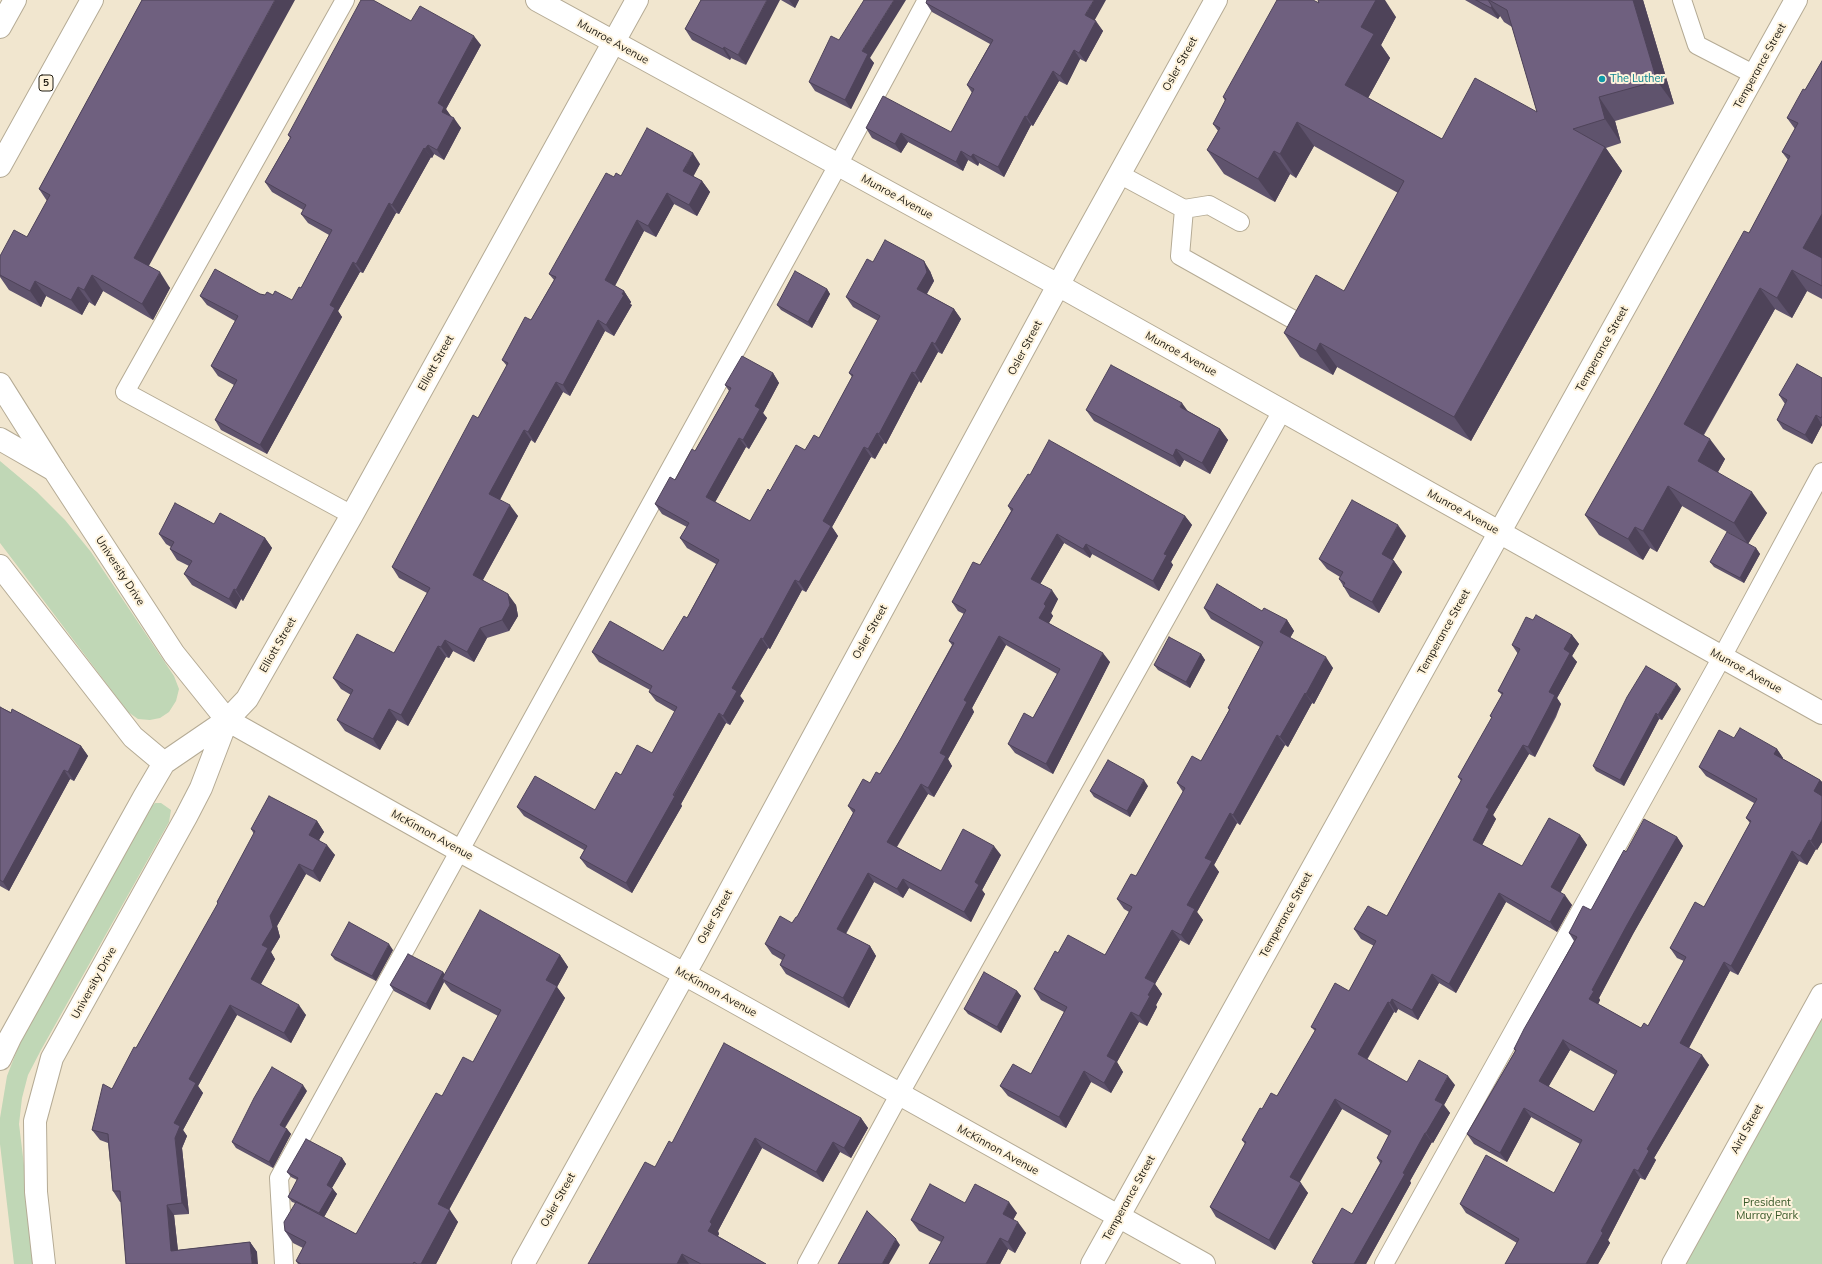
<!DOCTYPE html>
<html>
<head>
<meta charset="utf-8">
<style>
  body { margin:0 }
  canvas { display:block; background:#f1e6cf }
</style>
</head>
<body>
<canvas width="1822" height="1264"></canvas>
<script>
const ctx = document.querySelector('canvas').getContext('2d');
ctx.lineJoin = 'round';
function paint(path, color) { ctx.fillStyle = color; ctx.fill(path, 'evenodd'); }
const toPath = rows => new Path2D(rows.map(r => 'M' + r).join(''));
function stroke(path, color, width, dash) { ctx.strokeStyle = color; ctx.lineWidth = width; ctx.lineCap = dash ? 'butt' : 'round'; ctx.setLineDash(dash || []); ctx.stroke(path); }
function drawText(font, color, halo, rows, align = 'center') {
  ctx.font = font + ' Mulish,sans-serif'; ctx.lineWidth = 4; ctx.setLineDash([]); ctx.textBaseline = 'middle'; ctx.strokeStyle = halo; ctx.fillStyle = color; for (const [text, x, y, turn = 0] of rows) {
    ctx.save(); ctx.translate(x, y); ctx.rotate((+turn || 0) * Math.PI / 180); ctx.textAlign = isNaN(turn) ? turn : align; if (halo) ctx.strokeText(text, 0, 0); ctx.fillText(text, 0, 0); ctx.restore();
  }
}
paint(toPath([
  [0,461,37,492,65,520,91,552,174,676,179,689,176,701,169,712,160,718,150,720,138,719,128,712,0,543],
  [155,803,161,803,171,810,169,822,41,1050,28,1075,22,1098,19,1124,36,1264,14,1264,0,1144,0,1118,7,1076,19,1045,37,1012,149,809],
  [1822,997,1822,1264,1674,1264]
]), '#c0d7b6');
const lane = toPath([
  [345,0,125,392,352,515],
  [1682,0,1697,45,1755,75],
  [1119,174,1184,209,1180,256,1294,320],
  [1184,209,1209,205,1240,222],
  [284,1264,279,1178,838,165,927,0],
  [807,1264,899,1095,1282,411],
  [1384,1264,1722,657,1822,472]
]);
const street = toPath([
  [537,0,1058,285,1822,713],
  [0,439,54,470,174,654,227,720,460,851,715,991,1204,1264],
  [0,566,133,737,164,763],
  [0,1059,10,1038,144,797,164,763,227,720,247,699,352,515,637,0],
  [44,1264,36,1192,35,1121,52,1058,186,817,201,788,227,720],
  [523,1264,695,955,1073,258,1216,0],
  [1092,1264,1796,0],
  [1673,1264,1822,995]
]);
const primary = toPath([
  [0,27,15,0],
  [0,166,92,0],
  [0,384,54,470]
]);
stroke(lane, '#b5ab95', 20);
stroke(street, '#b5ab95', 24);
stroke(primary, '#b5ab95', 24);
stroke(lane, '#fff', 18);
stroke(street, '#fff', 22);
stroke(primary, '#fff', 22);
paint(toPath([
  [142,0,149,266,170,288,153,320,103,291,95,306,89,302,82,315,46,296,41,307,9,290,0,277,0,256,27,237,47,201,39,189],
  [701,0,746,65,731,58,730,60,692,40,685,29],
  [781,0,799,0,795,8],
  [1465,0,1643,0,1674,104,1615,121,1621,143,1606,148,1622,171,1471,441,1337,367,1333,375,1300,357,1284,333,1344,291,1398,193,1314,146,1296,178,1290,174,1275,202,1224,174,1207,150,1218,131,1213,124,1225,101,1223,97,1319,3,1396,17,1381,45,1390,58,1368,98,1442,139,1537,112,1512,27,1504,22,1500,16,1498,19],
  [926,3,1094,20,1103,31,1086,62,1080,59,1067,85,1059,81,1033,126,1031,125,1004,177,979,163,978,166,968,160,963,171,908,142,901,153,872,138,866,128,951,132,972,93,967,85,990,44,932,12],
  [411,21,481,45,446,109,451,117,461,128,444,160,434,154,432,158,431,157,399,214,396,213,363,273,360,272,338,311,342,317,267,454,221,430,215,420,234,385,218,376,211,366,235,321,207,305,200,296,260,294,265,295,273,295,292,300,301,288,329,235,308,223,301,214,303,210,272,192,265,182,290,138,288,135],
  [839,40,870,58,874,63,851,109,815,91,809,82],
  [1822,61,1822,299,1807,291,1792,318,1775,309,1704,435,1725,459,1718,472,1767,513,1748,544,1682,506,1657,552,1650,548,1643,560,1599,535,1585,515,1749,233,1788,160,1782,152,1795,129,1787,118,1805,90],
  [700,164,693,176,702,181,710,192,697,216,674,204,656,237,644,231,615,286,624,291,631,302,630,304,632,305,614,336,605,331,570,396,563,392,535,443,531,440,500,500,518,516,483,580,516,605,518,616,509,631,487,638,474,662,453,651,449,658,446,657,408,726,397,720,380,750,345,731,337,720,351,695,341,689,333,678,394,653,427,593,399,578,392,567,478,418,507,366,502,360,531,320,554,280,549,274,614,177],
  [873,262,930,271,934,281,927,294,954,309,961,319,942,354,938,352,921,383,919,381,886,444,884,443,875,459,871,457,832,527,838,536,806,592,802,590,770,649,768,648,740,696,744,701,730,725,726,723,681,804,682,806,632,893,587,867,580,858,584,850,524,816,517,807,595,810,621,775,652,753,675,712,656,701,649,692,650,690,599,662,592,652,663,651,687,618,716,564,687,548,680,538,687,527,662,514,655,504,675,480,695,451,729,391,725,385,773,373,779,383,763,413,767,418,749,449,746,447,715,502,750,521,770,491,805,450,819,438,852,377,849,373,878,321,853,307,846,297],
  [827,289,830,294,812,328,781,310,777,305],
  [1822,378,1822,425,1812,444,1783,429,1777,420,1785,404,1779,395],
  [1086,410,1188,411,1220,429,1228,440,1210,474,1184,460,1180,467,1094,421],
  [1030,475,1185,516,1192,525,1171,562,1173,565,1159,591,1092,554,1090,558,1064,543,1040,584,1058,599,1051,613,1053,616,1049,623,1110,662,1053,774,1015,753,1008,744,1033,718,1057,674,1006,645,972,708,974,712,948,759,952,766,934,797,928,794,897,847,941,871,1001,855,982,890,985,894,971,922,909,888,903,898,874,882,846,934,870,946,876,956,849,1008,786,974,780,965,782,960,772,954,765,944,792,923,797,917,853,813,848,806,870,783,880,774,900,740,952,645,949,641,964,614,958,611,952,602,980,565,1011,511,1008,506],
  [214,524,265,538,272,548,243,601,241,599,236,609,192,585,184,574,189,566,177,560,170,549,171,547,166,544,159,534],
  [1406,536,1392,560,1394,561,1402,572,1379,613,1350,597,1339,579,1340,577,1327,569,1319,559],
  [1756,548,1760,554,1744,583,1714,567,1710,562],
  [1204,608,1262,611,1287,620,1294,631,1290,638,1333,668,1314,704,1312,703,1288,747,1285,745,1240,825,1237,823,1214,865,1219,872,1197,912,1203,920,1189,945,1180,940,1155,984,1162,994,1156,1005,1157,1007,1147,1026,1139,1022,1117,1062,1123,1072,1111,1093,1091,1082,1066,1128,1008,1096,1000,1086,1031,1074,1064,1012,1041,1000,1034,989,1058,953,1105,955,1129,912,1124,909,1117,899,1136,876,1183,792,1177,783,1201,761,1229,710,1228,708,1260,647,1211,619],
  [1533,620,1572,635,1579,644,1572,656,1577,662,1557,698,1561,704,1556,717,1535,757,1529,754,1493,815,1496,819,1482,845,1522,866,1580,835,1587,845,1560,893,1572,905,1557,932,1506,902,1456,993,1439,983,1418,1020,1398,1009,1396,1013,1394,1012,1367,1060,1407,1082,1455,1085,1444,1105,1450,1113,1433,1143,1432,1142,1410,1181,1411,1183,1366,1264,1313,1264,1312,1262,1352,1214,1380,1163,1377,1158,1389,1136,1342,1109,1299,1182,1308,1193,1275,1250,1216,1217,1210,1207,1245,1144,1242,1140,1262,1109,1277,1096,1315,1031,1311,1027,1349,991,1374,946,1361,939,1354,929,1387,916,1461,781,1458,777,1492,718,1490,716,1502,695,1498,691,1518,654,1512,645],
  [1201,654,1205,660,1190,688,1158,670,1154,665],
  [1681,689,1662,720,1659,719,1624,786,1596,771,1593,766],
  [0,707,81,746,88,756,74,781,70,779,9,891,0,886],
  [1734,738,1777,749,1783,758,1783,759,1820,780,1822,782,1822,842,1817,850,1816,849,1807,865,1799,861,1738,975,1730,971,1689,1048,1709,1065,1654,1158,1656,1160,1645,1180,1640,1178,1608,1240,1610,1243,1598,1264,1505,1264,1517,1243,1466,1213,1460,1204,1554,1193,1580,1144,1531,1117,1507,1162,1474,1144,1467,1134,1515,1051,1514,1049,1574,941,1569,933,1591,910,1677,837,1683,846,1633,934,1599,998,1600,1000,1598,1004,1641,1028,1648,1026,1684,961,1677,958,1670,948,1704,907,1750,823,1746,818,1754,803,1706,776,1699,767],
  [1570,1050,1615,1075,1594,1112,1548,1087],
  [1148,786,1130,817,1094,797,1090,791],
  [317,821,324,832,319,840,335,855,320,882,306,874,277,926,280,937,271,952,275,959,261,984,306,1015,291,1043,237,1015,198,1086,203,1093,183,1130,187,1136,182,1148,189,1214,174,1215,178,1250,250,1242,257,1252,126,1264,121,1202,120,1202,113,1191,108,1143,100,1140,92,1130,112,1089,136,1048,218,904,217,902,254,834,251,829],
  [393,950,376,981,335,960,331,955],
  [560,955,568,967,557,987,565,998,449,1210,458,1222,436,1264,298,1264,296,1261,303,1248,293,1243,285,1231,295,1203,292,1202,288,1197,297,1180,291,1177,287,1172,342,1158,346,1164,332,1188,337,1194,324,1217,356,1234,442,1096,473,1062,498,1016,451,991,444,982,430,1010,394,991,390,985,443,972,445,975],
  [1017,991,1021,996,1001,1033,968,1014,964,1009],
  [307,1091,285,1128,287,1129,291,1134,273,1168,236,1148,232,1142],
  [861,1118,868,1128,851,1158,840,1152,823,1182,762,1148,718,1231,719,1234,718,1236,766,1264,588,1264,672,1143],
  [965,1203,1017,1213,1013,1220,1026,1233,1015,1253,1008,1249,1000,1264,929,1264,941,1242,919,1231,911,1220]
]), '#5f536d');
paint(toPath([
  [275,0,295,0,145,273,134,258],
  [767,0,780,0,746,65,738,55],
  [789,0,799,0,795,8],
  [894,0,906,0,870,58,874,63,851,109,845,100,862,51],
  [1094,0,1106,0,1092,25,1085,15],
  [1373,0,1385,0,1396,17,1381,45,1390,58,1362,109,1345,85,1361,27],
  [1633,0,1643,0,1674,104,1657,81],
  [1492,6,1500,16,1498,19,1491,8],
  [1096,21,1103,31,1086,62,1079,53],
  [474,36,481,45,446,109,451,116,448,121,442,112,438,103],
  [724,47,731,58,730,60,723,49],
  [1074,50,1080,59,1067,85,1060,76],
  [1053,71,1059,81,1033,126,1027,117],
  [1599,97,1615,121,1621,143,1605,119],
  [1025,116,1031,125,1004,177,998,167],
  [454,118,461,128,444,160,437,150],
  [1297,122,1314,146,1296,178,1280,154],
  [901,133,908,142,901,153,895,144],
  [428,145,434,154,432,158,425,149],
  [1605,147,1622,171,1471,441,1454,417],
  [424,148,431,157,399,214,392,205],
  [961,151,968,160,963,171,956,162],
  [1274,151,1290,174,1275,202,1258,179],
  [693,153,700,164,691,181,683,171],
  [973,154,979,163,978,166,971,157],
  [702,181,710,192,697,216,689,205],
  [667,193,674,204,656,237,648,226],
  [389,203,396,213,363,273,356,264],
  [1822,214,1822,260,1803,248],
  [637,220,644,231,612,291,605,280],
  [924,261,930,271,934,281,924,298,917,289],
  [353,262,360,272,338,311,342,317,267,454,260,445,330,305],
  [1792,270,1807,291,1792,318,1777,298],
  [160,272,170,288,153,320,142,304],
  [92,275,103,291,95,306,84,290],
  [35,281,46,296,41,307,30,291],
  [78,287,89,302,82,315,71,300],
  [1760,288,1775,309,1698,444,1684,424],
  [827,289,830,294,812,328,808,322],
  [624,291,631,302,630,304,632,305,614,336,606,325],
  [954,309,961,319,942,354,935,344],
  [598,320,605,331,570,396,563,385],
  [932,342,938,352,921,383,915,373],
  [1320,343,1337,367,1333,375,1316,351],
  [912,372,919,381,886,444,879,434],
  [773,373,779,383,763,413,767,418,749,449,743,440,755,406],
  [556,382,563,392,535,443,528,432],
  [1182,403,1190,414,1180,407],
  [1816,415,1822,425,1812,444,1805,435],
  [1220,429,1228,440,1210,474,1202,463],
  [524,430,531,440,497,505,489,494],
  [877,433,884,443,875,459,868,449],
  [739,438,746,447,713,506,706,497],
  [1710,439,1725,459,1713,481,1698,461],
  [864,447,871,457,832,527,838,536,806,592,799,582,823,521],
  [1176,449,1184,460,1180,467,1173,456],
  [1668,486,1682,506,1657,552,1643,531],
  [1752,492,1767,513,1748,544,1734,523],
  [510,505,518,516,480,585,473,575],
  [1185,516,1192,525,1171,562,1173,565,1159,591,1153,581,1164,554],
  [1398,525,1406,536,1390,565,1382,554],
  [1635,527,1650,548,1643,560,1628,539],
  [1057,534,1064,543,1038,588,1031,579],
  [265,538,272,548,243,601,236,590],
  [1086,544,1092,554,1090,558,1083,549],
  [1756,548,1760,554,1744,583,1740,578],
  [1394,561,1402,572,1379,613,1372,602],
  [795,580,802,590,770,649,763,639],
  [234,589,241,599,236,609,229,599],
  [1052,590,1058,599,1051,613,1053,616,1046,628,1039,618,1044,604],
  [508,594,516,605,518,616,509,631,502,620],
  [1287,620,1294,631,1287,643,1280,632],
  [480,628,487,638,474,662,467,652],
  [1572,635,1579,644,1572,656,1577,662,1557,698,1561,704,1535,757,1528,747,1564,649],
  [999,636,1006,645,972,708,974,712,948,759,952,766,934,797,928,788,940,753,964,700],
  [761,638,768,648,740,696,744,701,730,725,723,716,732,688],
  [445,640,453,651,449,658,441,647],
  [438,646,446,657,408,726,401,715],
  [1103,653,1110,662,1053,774,1046,764],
  [1201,654,1205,660,1190,688,1186,682],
  [1326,657,1333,668,1314,704,1306,694],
  [1677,684,1681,689,1662,720,1658,715],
  [1305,693,1312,703,1288,747,1280,737],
  [389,709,397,720,380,750,373,739],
  [719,713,726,723,681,804,682,806,632,893,626,883],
  [1656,713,1659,719,1624,786,1620,780],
  [1277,735,1285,745,1240,825,1233,815],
  [1523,745,1529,754,1493,815,1496,819,1480,849,1473,840,1486,807],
  [81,746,88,756,74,781,68,772],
  [1777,749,1783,758,1781,764,1774,754],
  [64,770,70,779,9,891,3,882],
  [1144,780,1148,786,1130,817,1127,811],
  [1820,780,1822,782,1822,798,1814,791],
  [921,784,928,794,894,851,887,842],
  [1230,813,1237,823,1214,865,1219,872,1197,912,1203,920,1189,945,1181,935,1187,905,1205,858],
  [1822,820,1822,842,1817,850,1811,841],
  [317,821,324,832,316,845,309,835],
  [1580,835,1587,845,1558,897,1551,887],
  [1677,837,1683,846,1633,934,1599,998,1600,1000,1596,1009,1589,999,1592,990,1627,925],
  [1809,840,1816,849,1807,865,1800,856],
  [327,845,335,855,320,882,313,871],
  [994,846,1001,855,982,890,985,894,971,922,964,912,975,882],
  [1792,851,1799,861,1738,975,1731,966],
  [299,864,306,874,277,926,280,937,271,952,275,959,258,989,251,979,262,945,270,916],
  [868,873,874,882,843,938,837,929],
  [903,879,909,888,903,898,897,889],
  [1499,893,1506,902,1456,993,1449,984],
  [1565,895,1572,905,1557,932,1550,922],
  [1172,930,1180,940,1155,984,1162,994,1156,1005,1157,1007,1147,1026,1139,1016,1148,995,1145,978],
  [389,944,393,950,376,981,372,976],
  [870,946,876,956,849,1008,843,998],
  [560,955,568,967,557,987,565,998,446,1215,438,1204,546,980],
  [1724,962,1730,971,1686,1053,1680,1043],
  [443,972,447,977,442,979,444,982,430,1010,426,1004],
  [1432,974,1439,983,1418,1020,1412,1010],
  [1017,991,1021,996,1001,1033,997,1027],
  [1392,999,1398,1009,1396,1013,1390,1003],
  [1388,1002,1394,1012,1364,1064,1358,1054],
  [230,1005,237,1015,198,1086,203,1093,183,1130,187,1136,182,1148,189,1214,182,1203,175,1138,174,1123,189,1079],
  [299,1005,306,1015,291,1043,284,1033],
  [1131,1012,1139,1022,1117,1062,1123,1072,1111,1093,1104,1083,1107,1056],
  [1563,1040,1570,1050,1546,1091,1539,1081],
  [1702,1055,1709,1065,1654,1158,1656,1160,1645,1180,1638,1171,1647,1149],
  [1084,1071,1091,1082,1066,1128,1059,1117],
  [1448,1076,1455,1085,1444,1105,1450,1113,1433,1143,1426,1133,1435,1100],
  [303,1085,307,1091,283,1130,280,1125],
  [1335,1099,1342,1109,1297,1187,1290,1177],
  [1524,1108,1531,1117,1507,1162,1500,1153],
  [861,1118,868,1128,851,1158,844,1148],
  [287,1129,291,1134,273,1168,269,1162],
  [1425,1133,1432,1142,1410,1181,1411,1183,1366,1264,1354,1264],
  [755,1138,762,1148,718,1231,719,1234,715,1241,708,1231,710,1222],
  [833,1142,840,1152,823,1182,816,1172],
  [342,1158,346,1164,330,1191,327,1185],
  [1634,1169,1640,1178,1608,1240,1610,1243,1598,1264,1586,1264,1601,1231],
  [1301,1183,1308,1193,1275,1250,1269,1240],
  [333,1189,337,1194,323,1219,319,1213],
  [1009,1202,1017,1213,1010,1225,1003,1214],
  [167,1205,174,1215,179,1261,171,1251],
  [450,1210,458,1222,443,1251,436,1264,421,1264],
  [1018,1222,1026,1233,1015,1253,1008,1242],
  [1000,1238,1008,1249,1000,1264,986,1264],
  [896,1239,900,1245,889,1264,882,1264],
  [250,1242,257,1252,258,1264,252,1264],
  [682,1254,689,1264,677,1264]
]), '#4e4359');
const building = toPath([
  [142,0,275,0,134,258,160,272,142,304,92,275,84,290,78,287,71,300,35,281,30,291,0,275,0,256,14,230,27,237,50,195,39,189,142,0],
  [361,0,373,0,411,21,420,6,474,36,438,103,444,107,442,112,454,118,437,150,428,145,425,149,424,148,392,205,389,203,356,264,353,262,330,305,335,308,260,445,215,420,237,380,211,366,238,316,200,296,215,269,260,294,265,295,267,292,273,295,275,291,292,300,299,287,301,288,332,230,301,214,306,205,265,182,291,137,288,135,361,0],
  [701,0,767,0,738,55,724,47,723,49,685,29,701,0],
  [864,0,894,0,862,51,868,54,845,100,809,82,831,36,839,40,864,0],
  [927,0,1094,0,1085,15,1096,21,1079,53,1074,50,1060,76,1053,71,1027,117,1025,116,998,167,973,154,971,157,961,151,956,162,901,133,895,144,866,128,883,96,951,132,974,89,967,85,993,40,926,3,927,0],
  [1277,0,1313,0,1319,3,1318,0,1376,0,1361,27,1374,34,1345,85,1442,139,1475,78,1537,112,1507,10,1489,0,1633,0,1657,81,1599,97,1605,119,1573,129,1605,147,1454,417,1320,343,1316,351,1284,333,1316,275,1344,291,1404,181,1297,122,1280,154,1274,151,1258,179,1207,150,1220,128,1213,124,1226,99,1223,97,1277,0],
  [1476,0,1488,0,1492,6,1491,8,1476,0],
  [1822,61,1822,214,1803,248,1822,258,1822,286,1792,270,1777,298,1760,288,1684,424,1710,439,1698,461,1752,492,1734,523,1668,486,1643,531,1635,527,1628,539,1585,515,1653,396,1744,231,1749,233,1790,156,1782,152,1798,123,1787,118,1803,89,1805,90,1822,61],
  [647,128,693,153,683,171,702,181,689,205,667,193,648,226,637,220,605,280,624,291,622,294,624,295,606,325,598,320,563,385,556,382,528,432,524,430,489,494,510,505,473,575,508,594,510,605,502,620,480,628,467,652,445,640,441,647,438,646,401,715,389,709,373,739,337,720,353,690,333,678,357,634,394,653,430,588,392,567,473,415,478,418,508,363,502,360,525,317,531,320,556,277,549,274,606,173,614,177,616,173,621,176,647,128],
  [885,240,924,261,927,272,917,289,954,309,935,344,932,342,915,373,912,372,879,434,877,433,868,449,864,447,823,521,831,526,799,582,795,580,763,639,761,638,732,688,737,691,723,716,719,713,673,795,675,796,626,883,580,858,587,846,517,807,535,776,595,810,616,772,621,775,637,745,652,753,677,707,649,692,652,686,592,652,610,621,663,651,684,616,687,618,719,560,680,538,689,523,655,504,670,477,675,480,692,449,695,451,731,388,725,385,742,356,773,373,755,406,760,409,743,440,739,438,706,497,750,521,768,489,770,491,796,445,805,450,814,435,819,438,853,375,849,373,880,316,846,297,867,259,873,262,885,240],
  [795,271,827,289,808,322,777,305,795,271],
  [1797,364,1822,378,1822,416,1821,418,1816,415,1805,435,1777,420,1787,400,1779,395,1797,364],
  [1111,365,1182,403,1180,407,1220,429,1202,463,1176,449,1173,456,1086,410,1111,365],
  [1049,440,1185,516,1164,554,1167,555,1153,581,1086,544,1083,549,1057,534,1031,579,1052,590,1044,604,1046,606,1039,618,1103,653,1046,764,1008,744,1024,713,1033,718,1060,669,999,636,964,700,967,702,940,753,946,756,928,788,921,784,887,842,941,871,963,829,994,846,975,882,979,885,964,912,903,879,897,889,868,873,837,929,870,946,843,998,780,965,785,955,765,944,780,916,792,923,796,917,797,917,855,810,848,806,863,779,870,783,876,772,880,774,900,740,954,643,949,641,966,610,952,602,973,562,980,565,1013,509,1008,506,1028,474,1030,475,1049,440],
  [1352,500,1398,525,1382,554,1394,561,1372,602,1343,586,1345,583,1339,579,1343,572,1319,559,1352,500],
  [175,503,214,524,220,513,265,538,236,590,234,589,229,599,184,574,192,561,170,549,174,542,159,534,175,503],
  [1727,532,1756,548,1740,578,1710,562,1727,532],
  [1217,584,1262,611,1264,608,1287,620,1280,632,1326,657,1306,694,1305,693,1280,737,1277,735,1233,815,1230,813,1205,858,1212,861,1187,905,1195,909,1181,935,1172,930,1145,978,1155,983,1148,995,1150,996,1139,1016,1131,1012,1107,1056,1116,1061,1104,1083,1084,1071,1059,1117,1000,1086,1013,1064,1031,1074,1067,1007,1034,989,1055,951,1058,953,1068,935,1105,955,1132,907,1117,899,1131,874,1136,876,1185,788,1177,783,1192,756,1201,761,1230,709,1228,708,1263,642,1204,608,1217,584],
  [1536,615,1572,635,1564,649,1570,653,1549,692,1555,695,1549,707,1528,747,1523,745,1486,807,1489,809,1473,840,1522,866,1549,818,1580,835,1551,887,1565,895,1550,922,1499,893,1449,984,1432,974,1412,1010,1392,999,1390,1003,1388,1002,1358,1054,1407,1082,1419,1060,1448,1076,1435,1100,1443,1104,1426,1133,1425,1133,1403,1173,1405,1174,1354,1264,1316,1264,1312,1262,1342,1208,1352,1214,1382,1161,1377,1158,1391,1131,1335,1099,1290,1177,1301,1183,1269,1240,1210,1207,1246,1142,1242,1140,1260,1108,1262,1109,1271,1093,1277,1096,1316,1029,1311,1027,1335,983,1349,991,1376,941,1354,929,1368,906,1387,916,1462,779,1458,777,1492,717,1490,716,1503,693,1498,691,1520,649,1512,645,1526,617,1533,620,1536,615],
  [1169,637,1201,654,1186,682,1154,665,1169,637],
  [1646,666,1677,684,1658,715,1656,713,1620,780,1593,766,1627,697,1646,666],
  [0,707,11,713,12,709,81,746,68,772,64,770,3,882,0,880,0,707],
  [1740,728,1777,749,1774,754,1820,780,1814,791,1822,796,1822,820,1811,841,1809,840,1800,856,1792,851,1731,966,1724,962,1680,1043,1702,1055,1647,1149,1649,1151,1638,1171,1634,1169,1601,1231,1603,1233,1586,1264,1505,1264,1519,1239,1460,1204,1486,1155,1554,1193,1582,1140,1524,1108,1500,1153,1467,1134,1516,1050,1514,1049,1524,1029,1577,937,1569,933,1583,906,1591,910,1624,850,1626,852,1644,819,1677,837,1627,925,1592,990,1594,991,1589,999,1641,1028,1644,1023,1648,1026,1686,957,1670,948,1695,902,1704,907,1751,821,1746,818,1757,799,1699,767,1719,730,1734,738,1740,728],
  [1563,1040,1617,1071,1594,1112,1539,1081,1563,1040],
  [1108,760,1144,780,1127,811,1090,791,1108,760],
  [269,796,317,821,309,835,327,845,313,871,299,864,270,916,273,927,262,945,268,948,251,979,299,1005,284,1033,230,1005,189,1079,196,1083,174,1123,180,1126,175,1138,182,1203,167,1205,171,1251,250,1242,252,1264,126,1264,120,1191,113,1191,108,1134,92,1130,103,1084,112,1089,134,1047,136,1048,218,903,217,902,255,831,251,829,269,796],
  [480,910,560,955,546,980,557,986,438,1204,450,1210,421,1264,417,1264,414,1262,413,1264,301,1264,296,1261,306,1242,285,1231,284,1222,296,1202,356,1234,436,1093,442,1096,463,1057,473,1062,501,1010,442,979,480,910],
  [349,922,389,944,372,976,331,955,349,922],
  [408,954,443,972,426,1004,390,985,408,954],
  [984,972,1017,991,997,1027,964,1009,984,972],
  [724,1043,861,1118,844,1148,833,1142,816,1172,755,1138,710,1222,712,1224,708,1231,766,1264,701,1264,682,1254,677,1264,588,1264,645,1162,655,1167,669,1141,672,1143,724,1043],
  [272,1067,303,1085,280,1125,287,1129,269,1162,232,1142,254,1098,272,1067],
  [306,1139,342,1158,327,1185,333,1189,319,1213,288,1197,298,1178,287,1172,306,1139],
  [930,1184,965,1203,975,1184,1009,1202,1003,1214,1018,1222,1008,1242,1000,1238,986,1264,929,1264,944,1237,911,1220,930,1184],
  [867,1211,896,1239,882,1264,838,1264,867,1211]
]);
paint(building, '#6f607f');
stroke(building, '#4e4359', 1);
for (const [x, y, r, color] of [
  [1602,79,4,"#0f9aa8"]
]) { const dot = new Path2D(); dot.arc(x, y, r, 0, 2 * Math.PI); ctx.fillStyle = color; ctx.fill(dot); stroke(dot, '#fef3dc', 1.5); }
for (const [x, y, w] of [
  [46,83,14]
]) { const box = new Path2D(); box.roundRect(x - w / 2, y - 8, w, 16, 3); ctx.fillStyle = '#fef3dc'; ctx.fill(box); stroke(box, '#242017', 1); }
drawText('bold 10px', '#242017', null, [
  ["5",46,83]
]);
drawText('11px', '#242017', '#fef3dc', [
  ["Munroe Avenue",613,42,29],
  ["Osler Street",1180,64,-61],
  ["Temperance Street",1760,66,-61],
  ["Munroe Avenue",897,197,29],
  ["Osler Street",1025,348,-62],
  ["Temperance Street",1602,349,-61],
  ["Munroe Avenue",1181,354,29],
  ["Elliott Street",436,363,-61],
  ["Munroe Avenue",1463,512,29],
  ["University Drive",120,571,57],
  ["Osler Street",870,632,-61],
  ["Temperance Street",1444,632,-61],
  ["Elliott Street",278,645,-60],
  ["Munroe Avenue",1746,671,29],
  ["McKinnon Avenue",432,835,29],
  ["Temperance Street",1286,915,-61],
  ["Osler Street",715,917,-61],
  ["University Drive",94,983,-61],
  ["McKinnon Avenue",716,992,29],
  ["Aird Street",1747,1129,-61],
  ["McKinnon Avenue",998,1150,29],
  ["Temperance Street",1129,1198,-61],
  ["Osler Street",558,1200,-61]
]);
drawText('11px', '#0d838f', '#fef3dc', [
  ["The Luther",1610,79]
], 'left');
drawText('11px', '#375728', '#fef3dc', [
  ["President",1767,1203],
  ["Murray Park",1767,1216]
]);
</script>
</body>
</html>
